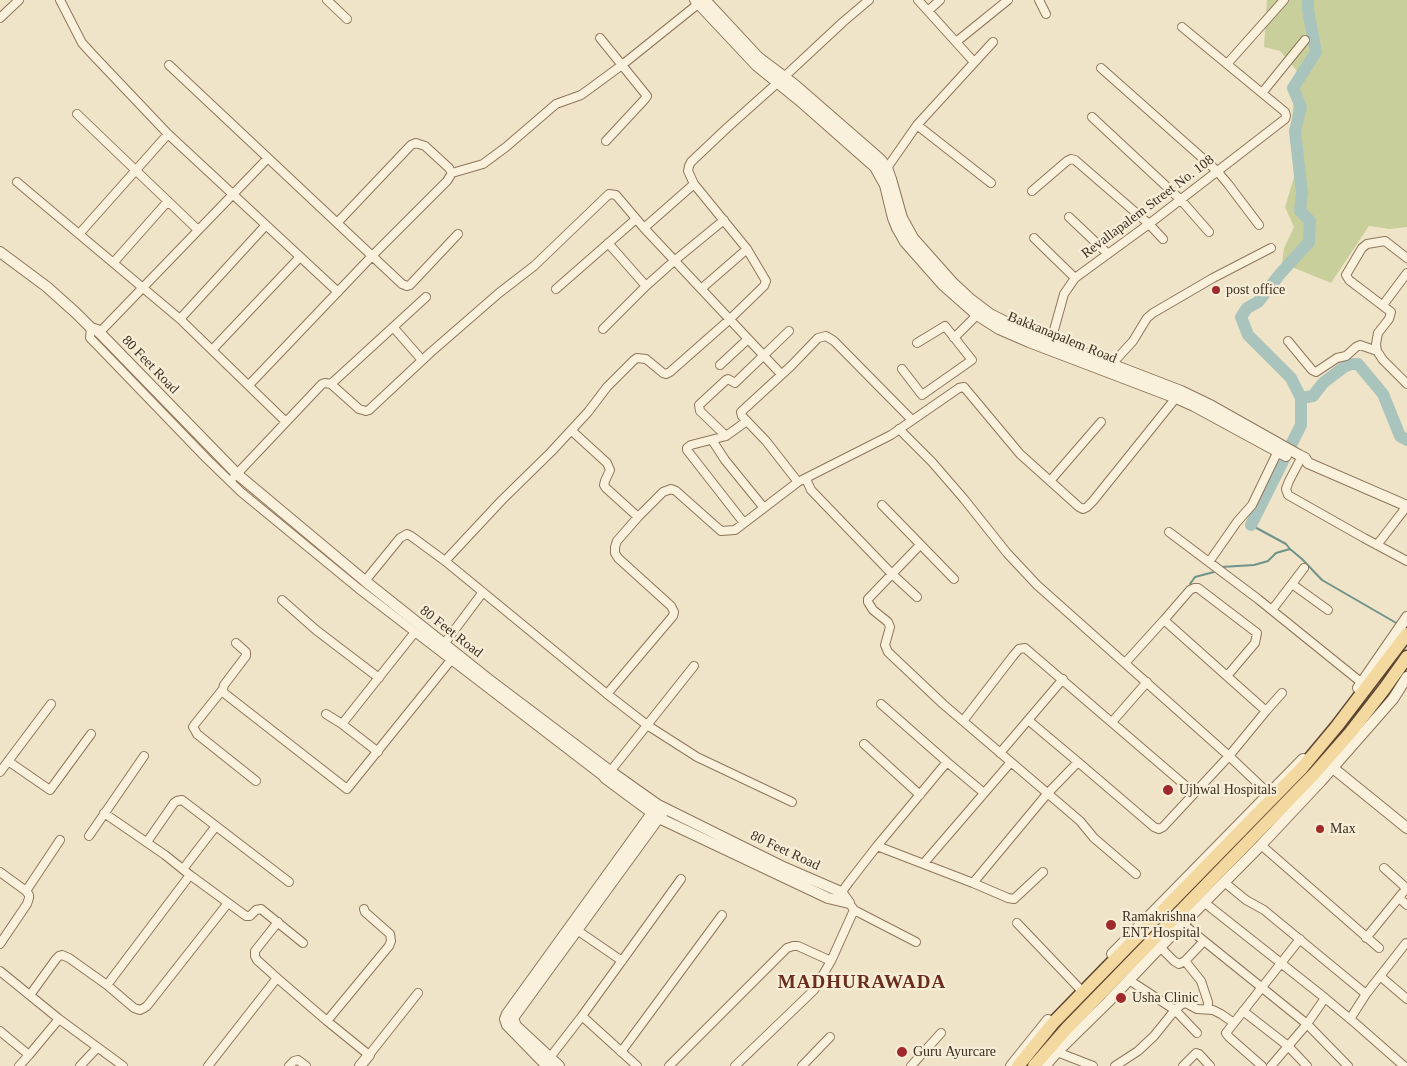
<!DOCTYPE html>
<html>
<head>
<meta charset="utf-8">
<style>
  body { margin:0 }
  canvas { display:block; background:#f0e4c8 }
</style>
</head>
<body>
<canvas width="1407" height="1066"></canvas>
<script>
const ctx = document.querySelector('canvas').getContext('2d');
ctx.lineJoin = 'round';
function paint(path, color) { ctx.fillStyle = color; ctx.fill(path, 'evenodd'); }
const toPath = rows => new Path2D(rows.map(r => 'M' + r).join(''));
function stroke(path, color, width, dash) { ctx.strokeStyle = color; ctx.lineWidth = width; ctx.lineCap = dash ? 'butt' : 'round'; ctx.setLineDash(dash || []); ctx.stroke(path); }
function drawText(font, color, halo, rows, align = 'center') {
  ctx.font = font + ' Georgia,serif'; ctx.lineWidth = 4.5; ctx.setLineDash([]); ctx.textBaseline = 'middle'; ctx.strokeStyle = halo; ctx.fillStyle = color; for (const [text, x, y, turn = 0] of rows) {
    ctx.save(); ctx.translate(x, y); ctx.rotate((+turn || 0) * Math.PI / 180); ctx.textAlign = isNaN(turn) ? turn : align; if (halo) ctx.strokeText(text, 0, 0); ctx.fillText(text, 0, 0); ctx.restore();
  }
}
paint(toPath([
  [1267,0,1407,0,1407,227,1390,229,1369,226,1331,283,1282,263,1284,248,1294,227,1285,207,1296,171,1292,153,1292,117,1297,71,1280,51,1264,47]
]), '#c9cf9b');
stroke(toPath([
  [1290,549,1302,559,1322,580,1398,624],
  [1221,567,1254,565,1268,561,1276,553,1290,549,1286,544,1251,525],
  [1190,584,1195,577,1214,572]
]), '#6f938a', 2);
stroke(toPath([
  [1301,398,1313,396,1323,383,1344,367,1351,364,1358,364,1383,394,1400,436,1407,440],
  [1251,525,1301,425,1301,398,1291,378,1248,335,1241,317,1247,308,1258,302,1280,274,1309,242,1310,221,1300,211,1302,193,1295,131,1301,107,1293,88,1316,52,1308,10,1308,0]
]), '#a9c4bc', 12);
const minor = toPath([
  [60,0,82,43,93,55,168,134,338,292],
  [327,0,347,19],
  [918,0,974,62],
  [1039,0,1046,14],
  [928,11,940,0],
  [0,18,19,0],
  [600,38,647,96,645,99,606,141],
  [956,42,1008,0],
  [1227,64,1284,0],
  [169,65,402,284,407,286,410,285,458,234],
  [1101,68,1217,171,1228,184,1259,225],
  [1262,93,1305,40],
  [77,114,198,230],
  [1092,117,1181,200,1209,232],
  [917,125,991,183],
  [887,168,917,125,993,42],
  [452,173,483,164,506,147,556,104,581,95,588,90,622,65,698,4],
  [17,182,180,319,286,422],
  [1032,191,1067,161,1071,159,1075,160,1149,224,1163,239],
  [1069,217,1108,254],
  [644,228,694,184],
  [80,233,168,134],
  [1034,238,1075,278],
  [1407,258,1385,241,1367,244,1362,248,1346,275,1349,280,1391,312,1389,319,1378,333,1376,344,1377,351,1383,360,1407,384],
  [114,262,168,201],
  [646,286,674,261,724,220],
  [556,289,636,219],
  [701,289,747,249],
  [1383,305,1407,273],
  [180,319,266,225],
  [393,327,422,360],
  [91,328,90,338,98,346,206,458,241,492,359,589,605,778,694,666],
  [603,329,646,286,608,243],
  [99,333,268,158],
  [954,338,977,315],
  [1051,341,1064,294,1075,278,1149,224,1285,119,1286,116,1285,112,1182,27],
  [1288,341,1312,370,1316,372,1337,358,1346,356,1356,347,1360,345,1377,351],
  [212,350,300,257],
  [1112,364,1133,341,1147,318,1153,313,1213,278,1271,248],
  [720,365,748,339],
  [902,369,922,395,972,360,945,326,917,343],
  [331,384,426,297],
  [249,385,372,256,447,181,452,173,449,168,425,146,416,143,411,145,337,223],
  [899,429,932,462,964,499,1007,553,1037,585,1229,756,1266,711,1164,620,1125,663],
  [572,431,607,463,610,470,605,481,604,485,606,488,638,517],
  [726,436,700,411,699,405,726,380,728,379,735,383,736,382,789,331],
  [712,440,725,460,764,508],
  [1299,462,1289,481,1286,489,1288,495,1364,538,1407,561],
  [234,477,322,384,325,383,331,384,359,409,366,411,369,410,430,353,499,293,534,266,609,194,616,195,644,228,781,374],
  [806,479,811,490,892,574,868,599,868,602,873,610,888,622,890,627,885,645,888,652,943,704,1080,821,1094,838,1136,874],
  [1050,481,1101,422],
  [798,482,766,441,742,416,741,412,791,366,818,338,826,336,834,341,912,420],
  [882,505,954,579],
  [744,523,687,450,687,448,691,445,726,436,747,421],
  [1169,532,1258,599,1362,683],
  [1377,545,1407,506],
  [445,561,502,500,551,452,588,412,607,387,634,360,637,358,646,359,663,373,666,374,670,372,729,320,764,286,766,281,747,249,694,184,688,171,689,166,691,162,728,127,784,77,843,22,869,0],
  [1209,562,1237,522,1252,505,1278,451],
  [365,581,400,538,407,534,411,536,445,561,607,694],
  [1292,584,1328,610],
  [917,597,892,574,920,545],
  [282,600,316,630,379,678],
  [1272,610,1304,568],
  [1164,620,1190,590,1194,588,1198,588,1257,633,1255,643,1227,676],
  [236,643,246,652,246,656,224,685,223,689,224,693,347,789,451,660],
  [444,644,483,592],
  [223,689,195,724,193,727,195,730,197,734,256,781],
  [881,704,947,762],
  [1266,711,1282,693],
  [326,714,342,724,378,752],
  [1028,720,1078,762],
  [963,721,1013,656,1019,649,1025,648,1194,793],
  [1112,722,1147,682],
  [342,724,415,632],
  [864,744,920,795],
  [1000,753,1063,679],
  [8,761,50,790,91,734],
  [0,772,51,704],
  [792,802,697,757,647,725,607,694,673,616,674,612,671,606,618,558,615,553,615,547,617,541,638,517,663,492,671,489,676,491,721,531,735,530,798,482,891,435,959,388,964,387,1020,454,1079,507,1083,509,1087,507,1093,501,1179,394],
  [89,836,144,756],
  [147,842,174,803,177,801,182,800,289,882],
  [1261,845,1379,948],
  [877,846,947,762,984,793],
  [924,863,1011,762],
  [183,869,216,826],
  [0,872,26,891,29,895,29,898,27,904,0,944],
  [190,875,246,916,250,916,256,910,261,909,303,943],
  [1224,882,1246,900,1264,910,1366,994,1406,943,1407,943],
  [973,883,1008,898,1014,899,1043,872],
  [26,891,60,840],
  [839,896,849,882,877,846,973,883,1047,794,1078,762,1154,827,1159,829,1163,827,1229,756,1268,793],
  [1399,898,1407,905],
  [1205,903,1325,998,1307,1024,1271,1066],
  [852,907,854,910,916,942],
  [1017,923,1079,988],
  [1183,924,1307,1024,1348,1066],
  [574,928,622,961],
  [1366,938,1405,890,1404,886,1384,868],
  [1160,947,1174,961,1179,964,1185,961,1204,941],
  [1185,961,1201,981,1208,1002,1208,1009],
  [0,971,59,1019,123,1066],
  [1380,976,1407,999],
  [277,978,327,1021,389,946,391,941,390,934,365,912,364,909],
  [1129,980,1175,1010,1197,1033],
  [107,985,134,1008,140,1010,144,1008,147,1006,228,903],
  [30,995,56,959,59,956,62,955,69,958,107,985,190,875,165,855,104,813],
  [1325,998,1355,1023,1404,1066],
  [1243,1011,1288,1046,1307,1066],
  [1350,1019,1366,994],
  [327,1021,369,1055,418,993],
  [0,1031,29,1055,59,1019],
  [621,1052,722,915],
  [1057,1052,1093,1066],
  [548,1060,582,1016],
  [19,1066,29,1055],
  [80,1066,97,1048],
  [208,1066,277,978,257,960,255,956,255,951,278,922],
  [289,1066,294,1061,298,1060,306,1066],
  [637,1066,582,1016,681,879],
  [669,1066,787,948,793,946,798,946,831,961],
  [735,1066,814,990,831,961,854,910],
  [802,1066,830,1037],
  [911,1066,941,1033],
  [1115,1066,1138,1051,1154,1036,1175,1010,1182,1004,1186,1003,1197,1009,1213,1010,1221,1014,1234,1023],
  [1183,1066,1196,1053,1199,1054,1210,1066],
  [1262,1066,1229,1037,1226,1033,1300,939]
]);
const tertiary = toPath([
  [695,0,756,65,799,100,875,167,885,185,893,218,897,228,905,242,943,285,977,315,999,329,1029,342,1176,398,1194,406,1286,456],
  [705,0,758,57,795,85,872,152,881,160,887,168,891,179,902,218,913,238,953,283,969,298,990,314,1020,329,1181,391,1212,406,1299,455,1305,458,1308,463,1407,506],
  [0,252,47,287,76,313,91,328,97,330,237,474,365,581,488,679,610,771,658,805,781,866,841,892,849,903,828,898,659,818,605,778],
  [1358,688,1407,617],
  [1333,768,1407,828],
  [1112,954,1303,759],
  [360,1066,369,1055],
  [547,1066,507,1025,505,1019,507,1014,655,809],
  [559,1066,516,1026,513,1018,663,812],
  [1011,1066,1048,1020],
  [1045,1066,1057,1052,1108,1002,1164,943,1261,845,1321,781,1393,699,1407,677]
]);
const primary = toPath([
  [1018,1066,1054,1022,1302,768,1337,726,1407,634],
  [1034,1066,1067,1028,1314,774,1350,733,1385,688,1407,657]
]);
stroke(minor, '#8d765c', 10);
stroke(tertiary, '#8d765c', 12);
stroke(primary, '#5b4430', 15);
stroke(minor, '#faf1dc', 8);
stroke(tertiary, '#faf1dc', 10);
stroke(primary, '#f3d9a0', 12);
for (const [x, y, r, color] of [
  [1216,290,5,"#9e2a2b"],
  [1168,790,6,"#9e2a2b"],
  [1320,829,5,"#9e2a2b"],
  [1111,925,6,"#9e2a2b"],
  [1121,998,6,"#9e2a2b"],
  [902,1052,6,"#9e2a2b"]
]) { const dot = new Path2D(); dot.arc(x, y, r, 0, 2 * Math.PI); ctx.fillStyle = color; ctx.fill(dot); stroke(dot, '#f7eed8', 2); }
drawText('14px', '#3d2e20', '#f7eed8', [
  ["Revallapalem Street No. 108",1148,207,-37],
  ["Bakkanapalem Road",1062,338,22],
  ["80 Feet Road",150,365,46],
  ["80 Feet Road",451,632,38],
  ["80 Feet Road",785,851,25]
]);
drawText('14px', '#3d2e20', '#f7eed8', [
  ["post office",1226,290],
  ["Ujhwal Hospitals",1179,790],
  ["Max",1330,829],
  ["Ramakrishna",1122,917],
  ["ENT Hospital",1122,933],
  ["Usha Clinic",1132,998],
  ["Guru Ayurcare",913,1052]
], 'left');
ctx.letterSpacing = '1px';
drawText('bold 19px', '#6b2e1e', '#f7eed8', [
  ["MADHURAWADA",862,983]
]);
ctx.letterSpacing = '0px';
</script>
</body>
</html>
